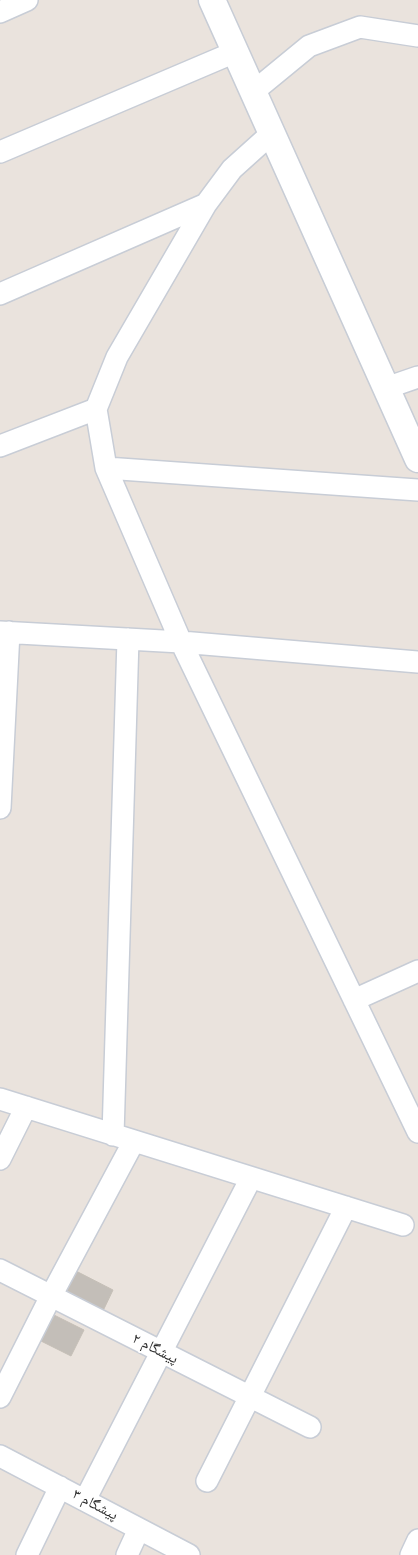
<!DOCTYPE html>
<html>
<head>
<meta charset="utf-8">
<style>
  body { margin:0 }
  canvas { display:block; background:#eae3dd }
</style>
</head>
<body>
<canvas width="418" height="1555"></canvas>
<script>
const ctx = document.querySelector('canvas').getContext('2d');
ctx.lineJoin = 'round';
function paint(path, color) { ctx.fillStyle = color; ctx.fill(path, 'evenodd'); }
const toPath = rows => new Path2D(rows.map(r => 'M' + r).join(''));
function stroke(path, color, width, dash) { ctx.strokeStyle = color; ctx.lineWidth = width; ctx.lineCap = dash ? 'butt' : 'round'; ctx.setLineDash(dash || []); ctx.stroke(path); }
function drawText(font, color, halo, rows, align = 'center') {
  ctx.font = font + ' "Space Grotesk","Noto Naskh Arabic",sans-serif'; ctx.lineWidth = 4; ctx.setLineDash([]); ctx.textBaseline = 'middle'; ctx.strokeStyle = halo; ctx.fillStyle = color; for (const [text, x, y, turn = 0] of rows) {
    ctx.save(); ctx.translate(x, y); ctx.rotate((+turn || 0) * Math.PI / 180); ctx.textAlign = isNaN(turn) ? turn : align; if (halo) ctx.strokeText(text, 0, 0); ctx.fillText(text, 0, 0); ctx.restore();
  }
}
const building = toPath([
  [74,1270,113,1290,102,1313,61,1293,74,1270],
  [54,1315,84,1330,71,1356,41,1341,54,1315]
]);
paint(building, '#c3beb8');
stroke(building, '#c5bfb7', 1);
const minor = toPath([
  [0,12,27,0],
  [253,92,309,46,360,27,418,36],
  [272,133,232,169,206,204,117,357,96,409,106,468,181,642,418,1132],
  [0,152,235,52],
  [0,294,206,204],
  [386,388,418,377],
  [0,446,96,409],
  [106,468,418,490],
  [0,632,181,642,418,662],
  [0,808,9,632],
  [354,1000,418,971],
  [0,1099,403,1225],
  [113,1135,128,639],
  [0,1159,26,1107],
  [0,1270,310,1427],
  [0,1397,51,1296,134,1141],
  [0,1456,189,1555],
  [207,1481,346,1207],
  [85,1500,251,1178],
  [27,1555,60,1487],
  [127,1555,139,1529],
  [411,1555,418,1540]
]);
const tertiary = toPath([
  [212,0,418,459]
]);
stroke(minor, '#c8cdd6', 24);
stroke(tertiary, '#c8cdd6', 29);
stroke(minor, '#fff', 21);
stroke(tertiary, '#fff', 26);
drawText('15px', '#2a2a2a', '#fff', [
  ["پیشگام ۲",155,1349,27],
  ["پیشگام ۳",95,1505,28]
]);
</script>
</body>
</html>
